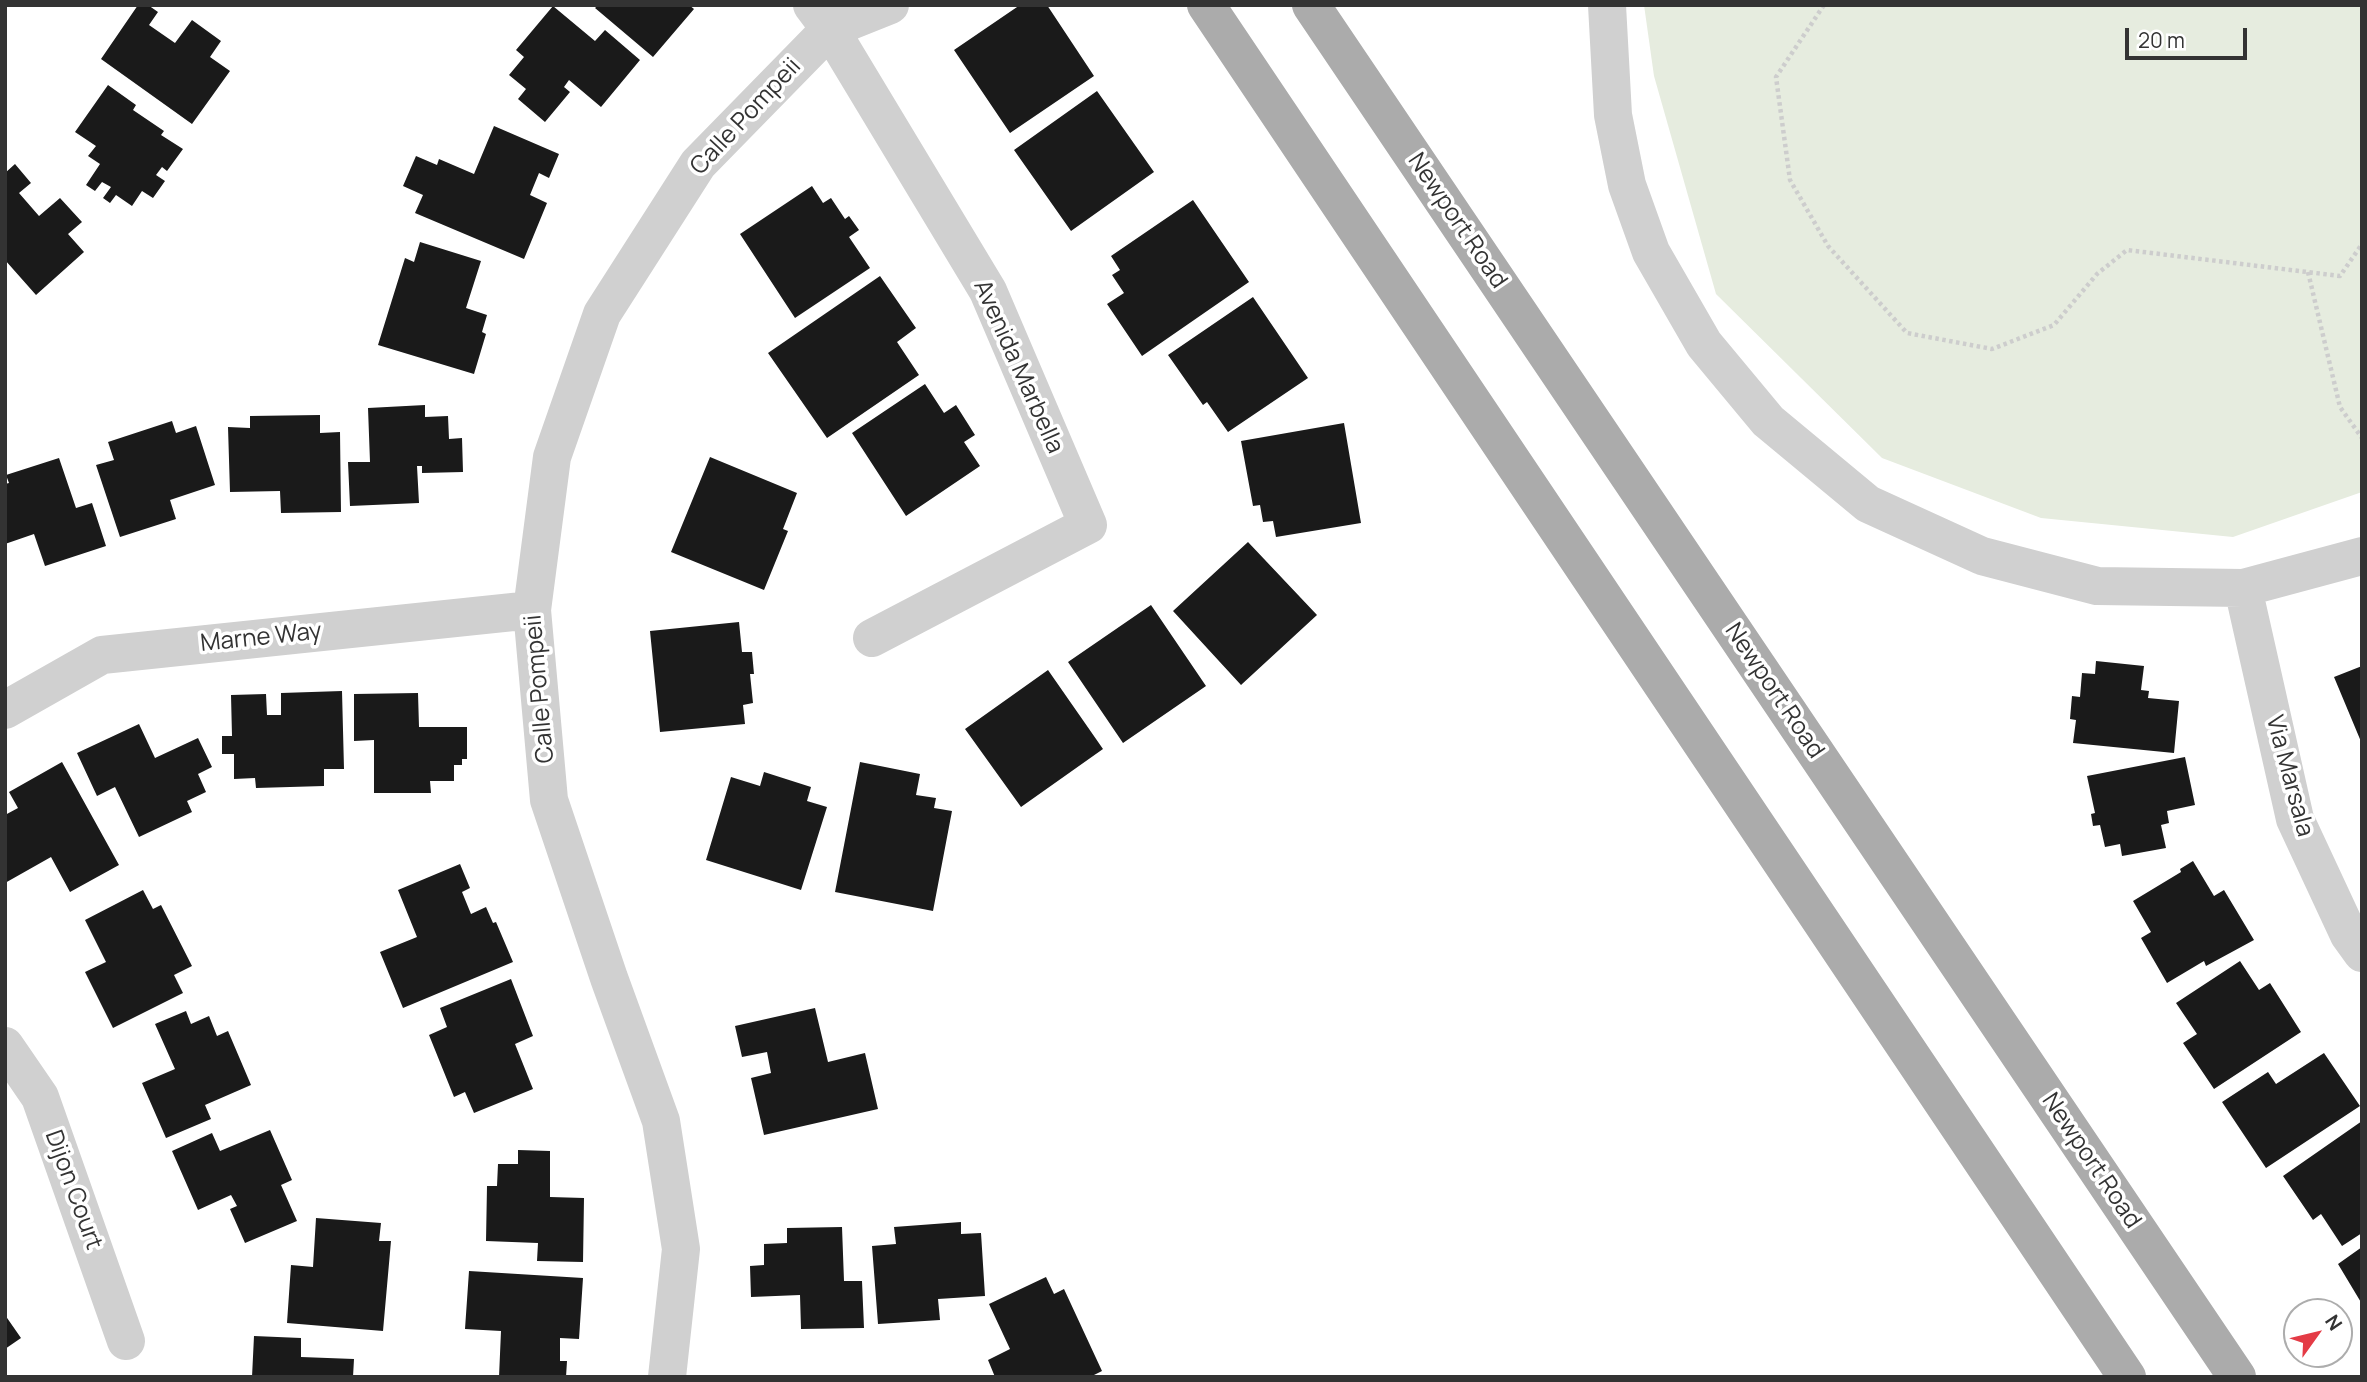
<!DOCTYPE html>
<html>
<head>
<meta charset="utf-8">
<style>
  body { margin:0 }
  #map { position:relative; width:2367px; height:1382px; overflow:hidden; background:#fff; font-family:Manrope,sans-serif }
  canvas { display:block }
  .frame { position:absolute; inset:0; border:7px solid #333; pointer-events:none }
  .north { position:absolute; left:2283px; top:1298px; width:70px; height:70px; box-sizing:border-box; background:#fff; border:2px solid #adadad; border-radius:50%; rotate:56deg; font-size:19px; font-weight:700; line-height:28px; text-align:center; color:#333 }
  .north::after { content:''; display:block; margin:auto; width:24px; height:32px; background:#e43b46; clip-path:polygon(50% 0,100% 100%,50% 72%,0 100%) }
  .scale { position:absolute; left:2125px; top:28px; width:122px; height:32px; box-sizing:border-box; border:4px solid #333; border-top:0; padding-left:9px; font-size:21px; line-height:24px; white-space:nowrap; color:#333; -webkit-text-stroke:5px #fff; paint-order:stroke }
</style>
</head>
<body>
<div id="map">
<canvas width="2367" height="1382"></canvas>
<div class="frame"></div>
<div class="north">N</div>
<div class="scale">20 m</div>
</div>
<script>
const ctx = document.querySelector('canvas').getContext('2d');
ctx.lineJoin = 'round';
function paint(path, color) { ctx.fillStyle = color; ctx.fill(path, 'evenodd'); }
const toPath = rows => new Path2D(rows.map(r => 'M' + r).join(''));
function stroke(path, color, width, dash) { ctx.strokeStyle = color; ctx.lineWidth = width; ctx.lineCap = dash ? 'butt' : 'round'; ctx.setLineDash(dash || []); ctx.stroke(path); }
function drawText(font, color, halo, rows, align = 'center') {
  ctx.font = font + ' Manrope,sans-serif'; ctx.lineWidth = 7; ctx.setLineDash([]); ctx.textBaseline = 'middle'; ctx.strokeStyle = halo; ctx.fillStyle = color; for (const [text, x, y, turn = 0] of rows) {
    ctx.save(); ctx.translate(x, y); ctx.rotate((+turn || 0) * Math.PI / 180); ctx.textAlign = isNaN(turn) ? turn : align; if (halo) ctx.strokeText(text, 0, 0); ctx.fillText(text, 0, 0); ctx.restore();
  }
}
paint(toPath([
  [1644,5,2362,5,2362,492,2233,537,2041,518,1882,458,1716,294,1654,76]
]), '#e6ecdf');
paint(toPath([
  [138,5,148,5,158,12,149,25,175,43,192,20,221,41,210,57,230,71,192,124,101,59],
  [598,5,689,5,694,9,653,57,595,8],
  [1020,5,1047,5,1094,76,1010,133,954,50],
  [553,6,595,41,605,30,640,60,601,107,569,80,564,87,570,92,545,122,518,99,526,89,509,75,524,57,516,50],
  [108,85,136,105,133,110,164,131,161,135,183,149,167,171,162,167,156,175,165,181,153,198,142,191,132,206,116,195,110,203,103,198,111,187,102,182,95,191,86,185,100,164,88,156,96,146,75,132],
  [1097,91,1154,172,1071,231,1014,150],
  [494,126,559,154,549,178,539,173,530,195,547,203,524,259,415,213,423,195,403,186,416,156,437,165,439,159,474,174],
  [15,164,31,183,19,193,39,216,60,198,82,222,68,234,84,252,36,295,5,260,5,173],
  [812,186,823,203,831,198,845,219,849,216,859,230,849,237,870,268,795,318,740,234],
  [1193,200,1249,282,1142,356,1107,304,1124,293,1112,275,1120,270,1111,256],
  [420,242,481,261,466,308,487,315,482,332,486,334,474,374,378,345,405,258,414,262],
  [880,276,916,328,897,342,919,375,827,438,768,353],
  [1253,297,1308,378,1228,432,1207,402,1203,405,1168,355],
  [925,384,944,413,956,405,975,435,964,442,980,466,906,516,852,433],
  [425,405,425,417,448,416,449,439,462,438,463,472,422,473,422,466,417,466,419,503,350,506,348,462,370,462,368,408],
  [320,415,320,433,340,432,341,512,281,513,280,491,230,492,228,427,250,428,250,416],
  [172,421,176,433,196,426,215,485,170,500,176,519,120,537,96,465,114,460,108,442],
  [1344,423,1361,523,1276,537,1273,521,1263,522,1260,505,1253,506,1241,441],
  [710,457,797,493,783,529,788,531,764,590,671,552],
  [59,458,76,508,92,503,106,546,45,566,34,534,5,544,5,484,9,483,6,475],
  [1248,542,1317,615,1241,685,1173,611],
  [1151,605,1206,686,1123,743,1068,662],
  [739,622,742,652,752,652,754,674,750,674,753,703,743,705,745,724,660,732,650,631],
  [2096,661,2144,666,2141,690,2149,691,2148,698,2179,701,2174,753,2073,743,2076,720,2070,719,2072,696,2080,697,2082,673,2095,674],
  [2362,666,2362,744,2334,677],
  [1048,670,1103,749,1021,807,965,729],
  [342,691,344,769,324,769,324,786,256,788,255,778,234,779,234,754,222,754,222,736,232,736,231,695,266,694,267,715,281,715,281,693],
  [418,693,419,727,467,727,467,759,462,759,462,765,454,765,454,781,430,781,431,793,374,793,374,740,354,741,354,694],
  [139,724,155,758,198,738,212,767,198,774,206,792,187,801,192,812,139,837,115,787,97,796,77,753],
  [2185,757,2195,805,2167,811,2169,823,2161,825,2166,848,2122,856,2120,844,2105,847,2100,825,2093,826,2091,814,2095,813,2087,776],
  [62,762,119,865,70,892,51,857,5,883,5,815,18,808,9,792],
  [860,762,920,774,916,795,936,798,934,808,952,811,933,911,835,892],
  [764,772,811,787,807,801,827,807,801,890,706,860,731,777,760,786],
  [2193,861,2214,896,2224,890,2254,940,2206,966,2204,961,2167,983,2141,938,2151,932,2133,901,2181,872,2180,869],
  [460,864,470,888,462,892,471,914,486,907,493,923,496,922,513,962,403,1008,380,952,417,937,398,890],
  [143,890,153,909,161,905,192,966,174,975,183,993,113,1028,85,972,106,962,85,920],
  [2240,961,2259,990,2270,983,2301,1032,2214,1089,2183,1043,2197,1034,2176,1003],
  [511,979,533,1036,515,1044,533,1089,474,1113,465,1092,454,1097,429,1035,447,1027,440,1008],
  [815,1008,828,1062,865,1053,878,1109,764,1135,751,1078,771,1073,767,1052,742,1057,735,1026],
  [186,1011,191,1024,209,1016,217,1036,228,1031,251,1085,205,1105,211,1119,166,1138,142,1083,175,1069,155,1024],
  [2324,1053,2360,1106,2266,1168,2222,1102,2268,1072,2276,1084],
  [2362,1121,2362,1233,2342,1246,2321,1214,2313,1220,2283,1176],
  [270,1130,292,1180,281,1185,297,1221,245,1243,230,1209,237,1206,231,1195,198,1210,172,1151,212,1133,220,1151],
  [518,1150,550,1151,550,1197,584,1198,583,1262,537,1261,538,1243,486,1241,487,1186,497,1186,498,1164,518,1164],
  [316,1218,381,1223,379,1241,391,1241,383,1331,287,1323,291,1265,313,1267],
  [961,1222,961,1234,981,1233,985,1296,938,1299,940,1320,878,1324,872,1246,896,1244,894,1227],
  [842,1227,844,1281,862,1281,864,1328,801,1329,800,1295,751,1297,750,1266,764,1265,764,1244,787,1243,787,1228],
  [2362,1247,2362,1304,2338,1264],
  [469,1271,583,1278,579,1339,560,1338,560,1361,567,1361,566,1377,499,1377,501,1331,465,1329],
  [1046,1277,1054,1294,1064,1289,1102,1371,1090,1377,995,1377,988,1360,1010,1349,989,1304],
  [5,1315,21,1338,5,1349],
  [254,1336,301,1338,301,1357,354,1359,353,1377,252,1377]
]), '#1a1a1a');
stroke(toPath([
  [1824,5,1776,77,1790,180,1828,246,1907,333,1992,349,2054,325,2097,274,2127,250,2340,276,2362,244],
  [2308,272,2340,407,2362,438]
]), '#cdcdcd', 4.5, [3.5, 3.5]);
stroke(toPath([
  [812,5,830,29,988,291,1088,525,872,638],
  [1607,5,1613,115,1627,185,1651,252,1704,344,1768,421,1868,504,1982,556,2097,586,2243,588,2362,556],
  [830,29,890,5],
  [2243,588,2295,819,2349,935,2362,953],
  [5,710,102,655,532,610],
  [5,1046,40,1097,126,1341],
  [667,1377,681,1249,661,1121,609,978,549,800,532,610,552,457,602,314,698,164,830,29,846,5]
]), '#d0d0d0', 38);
stroke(toPath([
  [1206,5,2127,1377],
  [1311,5,2237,1377]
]), '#ababab', 38);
drawText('24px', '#333', '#fff', [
  ["Calle Pompeii",746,117,-47],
  ["Newport Road",1457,221,56],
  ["Avenida Marbella",1018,367,66],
  ["Marne Way",261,638,-6],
  ["Calle Pompeii",540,689,-95],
  ["Newport Road",1774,691,56],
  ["Via Marsala",2289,776,75],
  ["Newport Road",2091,1161,56],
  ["Dijon Court",73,1190,70]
]);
</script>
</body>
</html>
